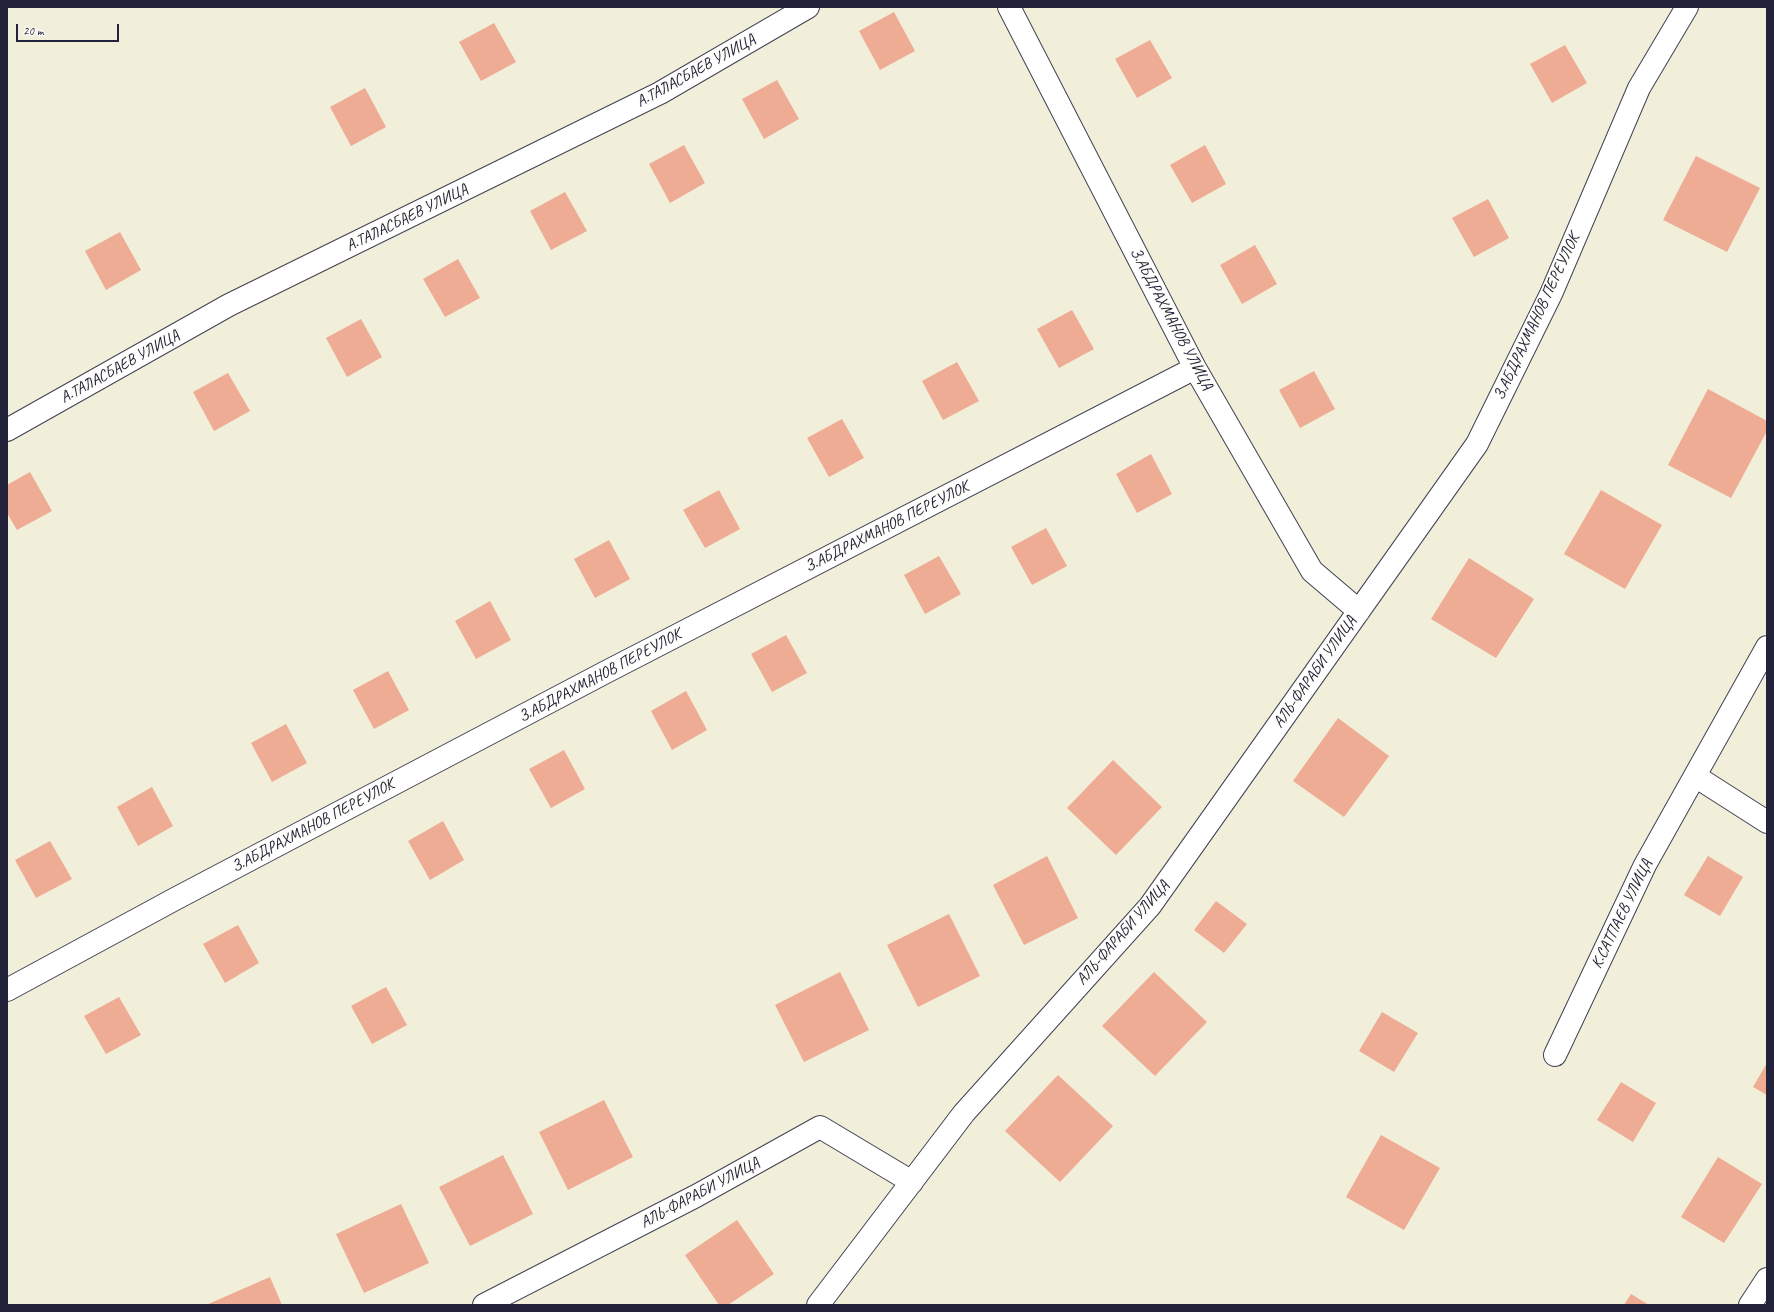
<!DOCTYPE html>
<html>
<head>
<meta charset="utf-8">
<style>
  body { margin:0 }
  #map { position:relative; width:1774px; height:1312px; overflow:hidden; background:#f1eed9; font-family:Caveat,sans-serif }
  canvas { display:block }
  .frame { position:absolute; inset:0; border:8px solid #22223b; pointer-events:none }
  .scale { position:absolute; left:16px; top:24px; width:103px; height:18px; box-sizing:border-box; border:2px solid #22223b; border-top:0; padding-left:5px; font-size:12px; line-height:14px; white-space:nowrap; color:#22223b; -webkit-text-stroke:3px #fdfcf7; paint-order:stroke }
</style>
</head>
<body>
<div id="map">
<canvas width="1774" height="1312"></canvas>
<div class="frame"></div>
<div class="scale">20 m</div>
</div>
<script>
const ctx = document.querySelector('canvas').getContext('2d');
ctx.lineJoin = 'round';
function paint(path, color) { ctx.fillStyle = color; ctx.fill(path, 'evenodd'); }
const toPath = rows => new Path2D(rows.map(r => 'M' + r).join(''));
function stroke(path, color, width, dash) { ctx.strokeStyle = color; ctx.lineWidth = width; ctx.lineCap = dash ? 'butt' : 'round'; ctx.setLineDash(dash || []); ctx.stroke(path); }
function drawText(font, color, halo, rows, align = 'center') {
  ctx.font = font + ' Caveat,sans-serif'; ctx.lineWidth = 3; ctx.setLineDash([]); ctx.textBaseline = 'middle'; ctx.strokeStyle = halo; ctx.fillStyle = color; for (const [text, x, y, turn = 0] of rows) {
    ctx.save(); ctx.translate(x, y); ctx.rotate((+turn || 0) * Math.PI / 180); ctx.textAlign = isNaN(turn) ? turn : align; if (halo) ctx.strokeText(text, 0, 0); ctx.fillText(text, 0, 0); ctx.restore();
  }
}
paint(toPath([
  [894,12,915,51,880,70,859,31],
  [494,23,516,62,481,81,459,42],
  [1150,40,1172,78,1137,98,1115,59],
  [1565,45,1587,83,1552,103,1530,64],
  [777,80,799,119,764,139,742,99],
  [365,88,386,127,351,146,330,107],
  [684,145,705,183,670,203,649,164],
  [1205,145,1226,184,1192,203,1170,165],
  [1696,156,1760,188,1727,252,1663,220],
  [565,192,587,231,551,250,530,211],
  [1488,199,1509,238,1474,257,1452,218],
  [120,232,141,270,106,290,85,251],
  [1255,245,1277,284,1242,304,1220,265],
  [458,259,480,298,445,317,423,279],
  [1072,310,1094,349,1059,368,1037,329],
  [361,319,382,357,347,377,326,338],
  [957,362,979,401,943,420,922,381],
  [1314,371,1335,409,1300,428,1279,390],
  [228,373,250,411,214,431,193,392],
  [1708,389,1767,421,1767,431,1731,498,1668,465],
  [842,419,864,458,829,477,807,438],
  [1151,454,1172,494,1137,513,1116,474],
  [30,472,52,511,17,530,7,513,7,485],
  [719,490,740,529,705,548,683,510],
  [1601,490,1662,525,1625,589,1564,554],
  [1046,528,1067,566,1032,585,1011,547],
  [609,540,630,579,595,598,574,559],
  [939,556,961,594,925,614,904,575],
  [1469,558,1534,599,1496,658,1431,619],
  [490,601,511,640,476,659,455,621],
  [786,635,807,673,772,692,751,654],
  [388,671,409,710,374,729,353,690],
  [686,691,707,730,672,750,651,711],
  [1338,718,1389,756,1344,817,1293,781],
  [286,724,307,763,272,782,251,743],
  [564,750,585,789,551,808,529,769],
  [1113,760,1162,807,1116,855,1067,808],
  [152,787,173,826,138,846,117,807],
  [443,821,464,860,430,880,408,841],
  [50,841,72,879,36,898,15,860],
  [1047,856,1078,918,1024,945,993,885],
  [1708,856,1743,877,1720,916,1684,895],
  [1216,901,1247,924,1224,953,1194,930],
  [949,914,980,976,918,1007,887,945],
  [238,925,259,963,225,983,203,944],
  [840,972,869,1030,804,1062,775,1005],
  [1154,972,1207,1022,1155,1076,1102,1026],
  [386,987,407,1025,372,1044,351,1006],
  [119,997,141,1035,106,1054,84,1016],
  [1382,1012,1418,1033,1394,1072,1359,1051],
  [1767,1063,1767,1095,1753,1087],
  [1058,1075,1113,1126,1060,1182,1005,1131],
  [1621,1082,1656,1103,1633,1142,1597,1120],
  [604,1100,633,1157,568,1190,539,1132],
  [1381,1135,1440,1168,1404,1230,1346,1197],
  [503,1155,533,1214,470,1246,439,1187],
  [1718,1157,1762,1184,1724,1243,1681,1217],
  [401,1204,429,1263,364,1293,336,1234],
  [737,1220,774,1274,728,1305,719,1305,685,1255],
  [270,1277,282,1305,206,1305],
  [1631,1294,1649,1305,1624,1305]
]), '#efac95');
const minor = toPath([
  [1009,7,1195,368,1312,571,1359,611],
  [7,430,229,305,660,93,808,7],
  [1695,776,1767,822],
  [7,990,175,899,606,672,1195,368],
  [1555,1055,1645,865,1767,647],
  [484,1305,696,1196,820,1127,912,1182],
  [818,1305,964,1113,1150,906,1477,444,1551,294,1639,88,1687,7],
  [1750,1305,1767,1279]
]);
stroke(minor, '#414153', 24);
stroke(minor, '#fff', 22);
drawText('16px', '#22223b', '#fdfcf7', [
  ["А.ТАЛАСБАЕВ УЛИЦА",696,71,-29],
  ["А.ТАЛАСБАЕВ УЛИЦА",407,218,-26],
  ["З.АБДРАХМАНОВ ПЕРЕУЛОК",1537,317,-65],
  ["З.АБДРАХМАНОВ УЛИЦА",1171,319,62],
  ["А.ТАЛАСБАЕВ УЛИЦА",120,367,-29],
  ["З.АБДРАХМАНОВ ПЕРЕУЛОК",887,527,-27],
  ["АЛЬ-ФАРАБИ УЛИЦА",1315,672,-55],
  ["З.АБДРАХМАНОВ ПЕРЕУЛОК",600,676,-28],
  ["З.АБДРАХМАНОВ ПЕРЕУЛОК",313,826,-28],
  ["К.САТПАЕВ УЛИЦА",1622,914,-64],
  ["АЛЬ-ФАРАБИ УЛИЦА",1123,933,-49],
  ["АЛЬ-ФАРАБИ УЛИЦА",700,1193,-28]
]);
</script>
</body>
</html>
